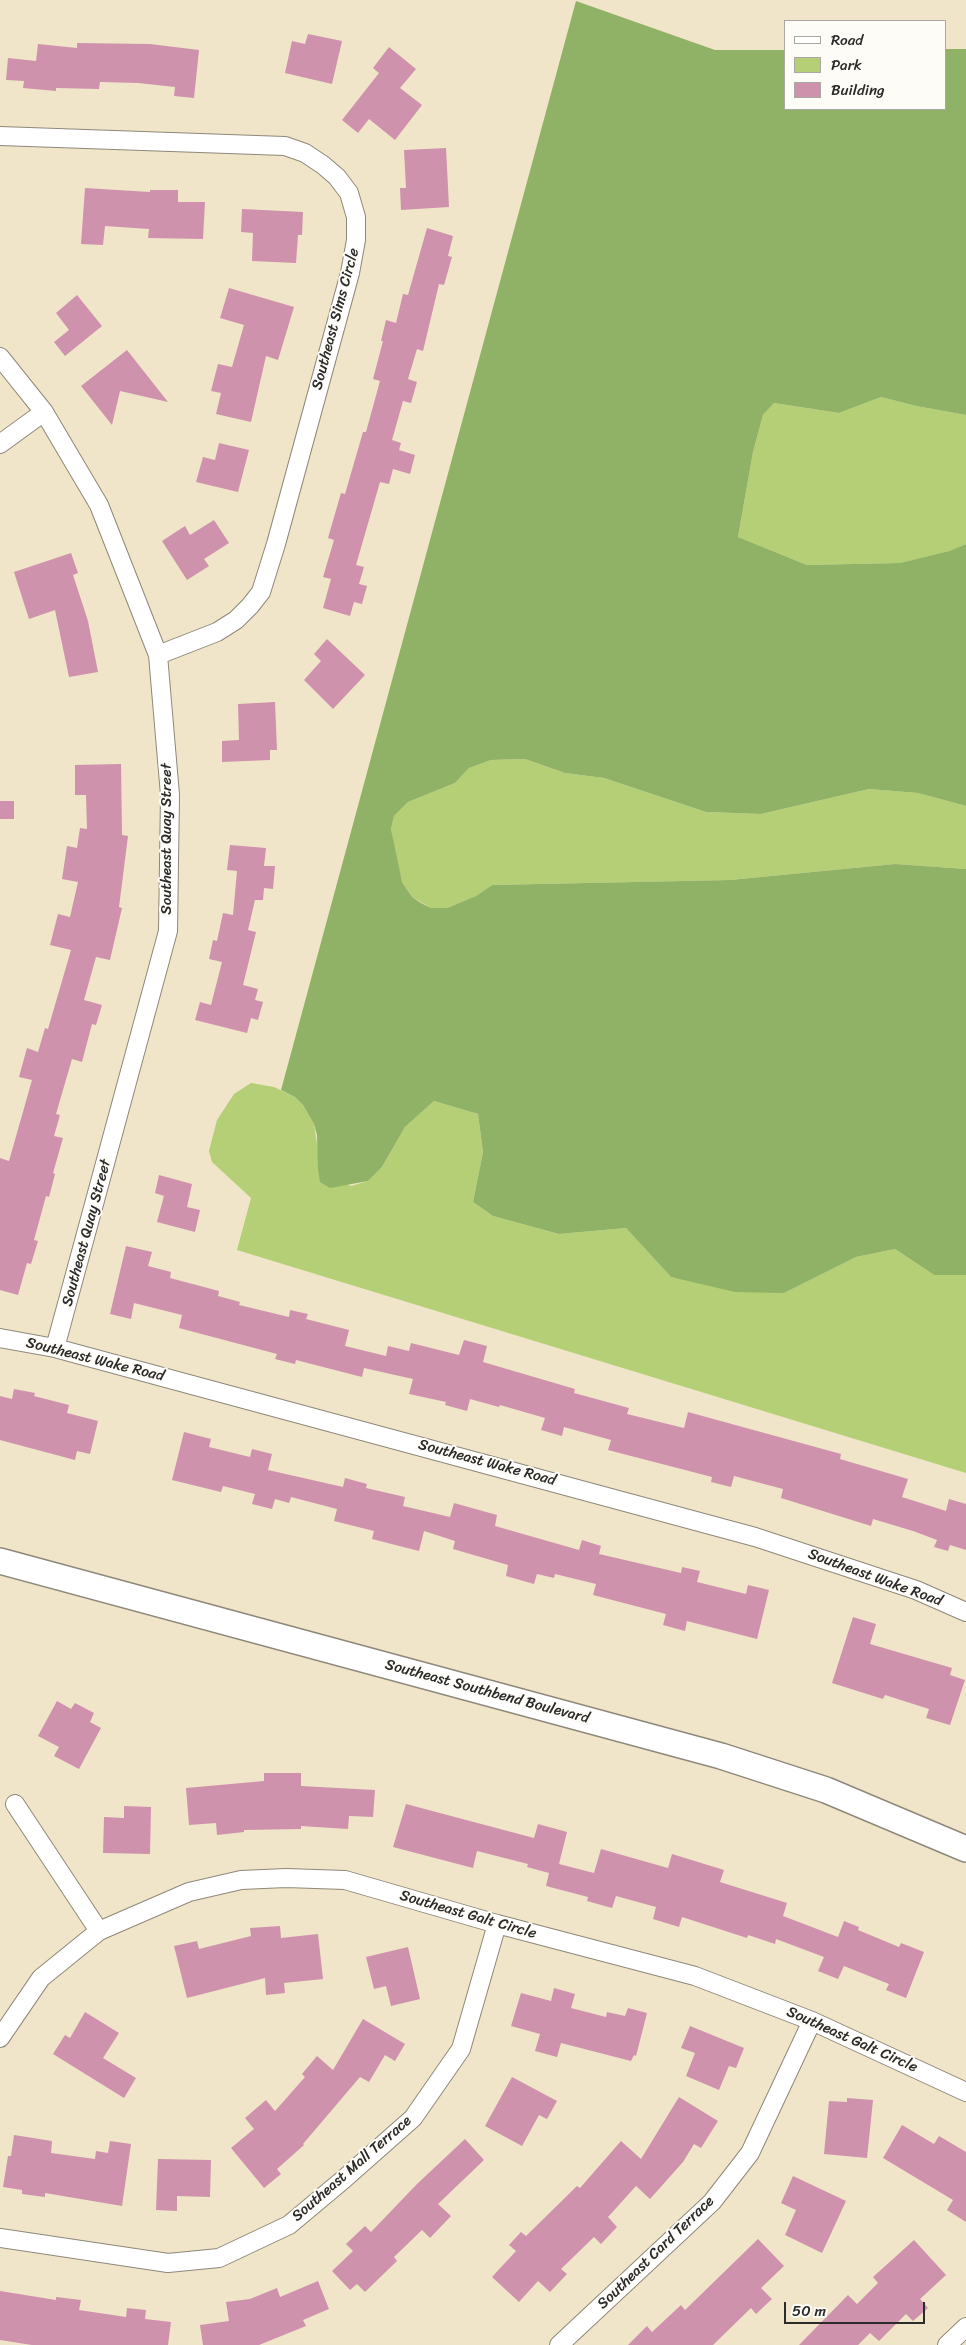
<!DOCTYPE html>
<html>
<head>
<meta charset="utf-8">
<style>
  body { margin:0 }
  #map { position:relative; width:966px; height:2345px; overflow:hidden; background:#f0e5c8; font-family:Sriracha,sans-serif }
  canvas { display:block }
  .legend { position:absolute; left:784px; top:20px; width:162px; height:90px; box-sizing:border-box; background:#fdfcf7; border:1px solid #a9a8a5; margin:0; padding:6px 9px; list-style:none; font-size:15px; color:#2b2b2b }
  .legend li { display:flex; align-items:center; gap:10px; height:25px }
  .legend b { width:25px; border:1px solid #a9a8a5 }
  .scale { position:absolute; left:784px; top:2302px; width:141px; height:22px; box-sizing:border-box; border:2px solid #2b2b2b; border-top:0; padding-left:6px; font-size:15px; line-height:18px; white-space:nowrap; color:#2b2b2b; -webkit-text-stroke:4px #fdfcf7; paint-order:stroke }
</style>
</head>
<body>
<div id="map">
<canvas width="966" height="2345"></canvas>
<ul class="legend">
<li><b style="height:6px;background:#fff"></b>Road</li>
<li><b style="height:14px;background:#b4cf75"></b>Park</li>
<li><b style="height:14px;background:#cf92ad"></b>Building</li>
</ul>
<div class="scale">50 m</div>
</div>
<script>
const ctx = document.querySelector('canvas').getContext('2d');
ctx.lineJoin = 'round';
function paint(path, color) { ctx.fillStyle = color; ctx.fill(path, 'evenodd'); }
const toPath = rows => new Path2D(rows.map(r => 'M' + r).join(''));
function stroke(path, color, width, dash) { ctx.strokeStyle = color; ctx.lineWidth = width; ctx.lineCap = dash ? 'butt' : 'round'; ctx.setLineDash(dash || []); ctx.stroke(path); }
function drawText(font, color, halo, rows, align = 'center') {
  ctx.font = font + ' Sriracha,sans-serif'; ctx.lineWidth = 4; ctx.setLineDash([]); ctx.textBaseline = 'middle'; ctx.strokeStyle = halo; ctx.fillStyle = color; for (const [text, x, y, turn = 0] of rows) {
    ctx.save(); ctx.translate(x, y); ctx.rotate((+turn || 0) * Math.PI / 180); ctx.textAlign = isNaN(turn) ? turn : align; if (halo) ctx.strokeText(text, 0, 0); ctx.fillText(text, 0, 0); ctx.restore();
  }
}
paint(toPath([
  [881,397,916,406,966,415,966,544,950,552,900,563,807,565,738,537,753,452,763,415,774,403,839,413],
  [525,759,565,773,604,778,706,812,761,814,869,789,918,793,966,806,966,869,895,864,730,880,492,885,476,896,447,908,431,908,412,897,402,882,397,865,391,829,394,816,408,802,455,783,469,768,491,760],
  [251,1083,274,1087,295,1097,303,1105,314,1124,318,1151,318,1169,351,1186,368,1181,382,1167,405,1127,434,1101,478,1114,483,1152,473,1202,493,1216,559,1234,626,1228,671,1277,784,1293,856,1257,895,1249,934,1275,966,1275,966,1473,237,1250,251,1198,212,1162,209,1151,217,1120,234,1094]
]), '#b4cf75');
paint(toPath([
  [576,1,715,50,785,50,785,109,945,109,945,49,966,49,966,415,916,406,881,397,839,413,774,403,763,415,753,452,738,537,807,565,900,563,950,551,966,544,966,806,918,793,869,789,761,814,706,812,604,778,565,773,525,759,491,760,469,768,455,783,408,802,394,816,391,829,402,882,412,897,421,903,431,908,447,908,476,896,492,885,730,880,895,864,966,869,966,1275,934,1275,895,1249,856,1257,784,1293,735,1292,671,1277,626,1228,559,1234,493,1216,473,1202,483,1152,478,1114,434,1101,405,1127,382,1167,368,1181,330,1188,320,1182,318,1169,317,1135,314,1124,303,1105,295,1097,281,1090]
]), '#8fb266');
paint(toPath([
  [308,34,342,41,332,84,285,73,292,41,305,44],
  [77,43,150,44,199,50,194,98,174,96,175,87,138,83,100,82,99,89,56,88,56,91,23,88,24,81,6,80,8,58,36,61,38,44,77,48],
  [389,47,416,69,400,88,422,105,395,140,369,119,358,133,342,120,379,73,373,68],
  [446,148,449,207,401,210,400,188,406,188,404,150],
  [85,188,150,192,150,190,178,190,178,202,205,202,203,239,148,238,149,229,105,226,103,245,81,244],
  [242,209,303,212,302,235,298,235,296,263,252,261,253,233,241,232],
  [427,228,453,236,448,256,452,257,444,285,439,284,423,351,417,349,408,379,417,382,411,403,403,401,392,440,401,443,399,450,415,455,410,474,393,469,389,484,380,482,356,565,364,567,359,584,367,586,362,604,354,602,350,616,323,608,331,579,323,577,334,540,328,538,341,493,345,494,363,432,366,432,380,381,373,379,383,341,381,341,386,320,396,323,403,294,408,295],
  [229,288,294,307,278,360,266,356,251,422,216,414,221,393,211,391,218,364,232,367,244,325,220,318],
  [77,295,102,326,65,356,54,342,69,330,56,313],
  [127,350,168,402,120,391,112,425,81,386],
  [219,443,249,450,238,492,196,482,203,457,215,460],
  [214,520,229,543,204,559,209,566,187,580,162,541,185,526,190,535],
  [71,553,78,573,73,575,88,621,98,672,69,677,55,610,29,619,14,572],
  [327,639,365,675,333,709,304,680,321,661,314,654],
  [275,702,277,750,270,750,270,760,222,762,222,741,239,740,238,704],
  [121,764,122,835,128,836,119,907,122,908,110,960,96,957,84,1000,102,1005,96,1025,92,1024,82,1062,72,1059,56,1114,60,1115,54,1136,63,1138,53,1173,55,1174,49,1197,46,1196,34,1240,38,1241,31,1264,27,1263,18,1295,0,1290,0,1158,9,1161,32,1080,19,1077,27,1048,38,1052,45,1028,48,1029,71,950,50,945,58,914,70,917,78,882,62,879,67,846,77,848,80,828,87,829,86,795,75,795,75,765],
  [0,801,14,801,14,819,0,819],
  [230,845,266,848,264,866,275,866,273,889,264,888,263,900,255,900,248,930,256,932,243,985,258,989,255,1000,263,1002,258,1020,251,1018,247,1033,195,1020,200,1002,211,1005,222,962,209,959,213,940,217,941,223,913,233,915,237,871,227,870],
  [159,1175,192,1184,187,1207,200,1210,195,1232,157,1222,164,1196,155,1193],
  [126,1246,152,1252,148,1266,171,1272,170,1278,219,1291,218,1296,240,1302,239,1305,289,1317,290,1310,308,1314,306,1319,349,1330,345,1346,386,1356,388,1346,409,1351,411,1343,459,1355,464,1340,487,1346,483,1362,575,1389,574,1393,629,1408,627,1414,684,1428,688,1412,841,1454,840,1459,908,1479,902,1497,946,1511,949,1499,966,1504,966,1550,950,1545,948,1551,934,1547,937,1540,913,1531,873,1519,871,1526,781,1498,783,1489,734,1476,731,1487,711,1482,712,1477,608,1450,611,1440,564,1427,562,1436,541,1430,545,1418,500,1405,499,1407,470,1399,467,1411,445,1405,446,1402,409,1394,413,1379,364,1368,362,1377,296,1360,295,1364,275,1359,277,1354,179,1328,182,1315,134,1303,131,1319,110,1314],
  [14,1389,35,1393,34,1396,69,1405,67,1413,98,1421,90,1454,77,1451,75,1460,0,1440,0,1396,12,1399],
  [184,1432,211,1439,209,1447,250,1457,252,1449,272,1454,268,1470,343,1487,345,1478,367,1484,366,1488,405,1497,403,1506,450,1517,454,1503,497,1515,495,1526,579,1550,582,1540,601,1546,599,1554,681,1573,682,1567,700,1571,697,1582,746,1594,748,1585,769,1590,757,1639,687,1621,685,1631,663,1625,666,1614,593,1595,596,1584,555,1574,554,1578,537,1574,534,1584,506,1576,508,1565,453,1549,455,1541,424,1531,419,1551,372,1539,374,1531,334,1521,337,1509,291,1497,289,1503,275,1499,272,1509,252,1504,255,1494,223,1486,221,1492,172,1480],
  [853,1617,876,1624,870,1644,952,1668,950,1675,965,1680,950,1725,926,1718,929,1709,885,1695,883,1699,832,1683],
  [57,1701,71,1709,75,1703,94,1713,90,1722,101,1728,79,1769,54,1756,59,1747,38,1736],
  [264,1773,301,1773,301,1786,375,1790,373,1817,349,1816,348,1829,301,1826,301,1829,244,1830,244,1832,217,1835,216,1823,189,1825,186,1788,264,1781],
  [406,1804,534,1838,538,1824,567,1832,559,1864,594,1873,601,1849,668,1868,672,1854,724,1870,720,1882,787,1903,783,1916,838,1937,844,1921,859,1927,858,1930,899,1947,901,1943,924,1952,906,1998,886,1990,889,1984,844,1966,838,1979,818,1971,824,1957,776,1939,775,1944,748,1935,747,1938,682,1917,679,1927,653,1919,656,1907,616,1896,612,1908,587,1901,588,1897,546,1886,549,1873,527,1867,528,1864,477,1851,473,1868,393,1847],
  [124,1806,151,1807,150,1854,103,1853,104,1817,124,1818],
  [280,1926,281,1938,318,1934,323,1979,284,1983,285,1993,266,1995,265,1978,187,1998,174,1946,197,1941,199,1949,251,1936,250,1928],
  [408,1947,420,1999,391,2006,386,1986,374,1989,366,1957],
  [554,1988,575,1994,571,2008,606,2017,607,2012,625,2016,628,2008,647,2013,636,2056,634,2055,631,2061,561,2043,557,2057,535,2051,540,2034,511,2026,521,1993,551,2001],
  [85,2012,119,2033,103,2058,136,2078,124,2098,53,2054,65,2035,70,2038],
  [363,2019,405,2044,395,2061,385,2055,369,2082,360,2077,303,2144,304,2145,277,2169,281,2174,264,2188,231,2148,254,2129,245,2118,266,2100,275,2111,305,2077,302,2074,317,2056,333,2070],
  [690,2026,744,2048,736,2068,729,2066,719,2090,686,2076,695,2053,681,2048],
  [512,2077,557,2101,547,2119,539,2115,522,2146,485,2126],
  [679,2097,718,2121,701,2148,694,2144,683,2162,650,2199,636,2186,608,2217,617,2227,601,2244,594,2237,561,2269,567,2274,550,2292,538,2281,519,2302,492,2277,516,2251,509,2245,521,2232,526,2236,577,2186,580,2188,621,2141,641,2159],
  [847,2098,873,2100,867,2158,824,2154,829,2101,847,2102],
  [902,2125,934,2144,939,2136,966,2152,966,2222,947,2210,953,2200,883,2158],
  [14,2135,52,2141,51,2153,95,2159,96,2151,108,2153,110,2141,131,2144,122,2206,45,2193,45,2197,22,2194,22,2190,3,2187,8,2156,11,2156],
  [465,2139,484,2160,438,2204,451,2216,430,2238,422,2230,394,2257,397,2261,365,2292,357,2284,350,2290,332,2271,353,2251,346,2244,365,2226,371,2232,417,2184],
  [158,2159,211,2160,210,2197,177,2196,177,2211,156,2210],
  [793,2176,846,2201,822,2253,785,2235,796,2210,781,2203],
  [758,2239,784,2266,761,2288,772,2299,756,2314,751,2308,713,2345,628,2345,647,2326,652,2332,681,2305,685,2310],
  [914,2240,946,2275,920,2299,928,2308,913,2321,906,2314,879,2341,870,2333,858,2345,799,2345,848,2295,857,2304,878,2283,873,2277],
  [318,2281,329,2309,303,2320,306,2326,259,2345,203,2345,200,2325,229,2321,226,2302,250,2299,277,2288,280,2297],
  [0,2291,56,2300,56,2297,81,2300,79,2310,126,2317,127,2308,146,2310,145,2319,171,2322,168,2345,32,2345,0,2340]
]), '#cf92ad');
const street = toPath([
  [0,136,285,146,305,153,323,165,337,177,349,193,356,217,356,240,350,273,276,544,261,592,250,606,236,620,217,632,158,655],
  [0,357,44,412,99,505,158,655,170,795,168,931,55,1348],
  [0,444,44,412],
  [0,1338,55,1348,755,1537,916,1590,966,1612],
  [15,1804,99,1931],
  [0,2038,41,1978,99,1931,189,1892,241,1880,286,1878,345,1880,497,1924,695,1976,812,2021,966,2092],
  [0,2238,168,2263,219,2258,289,2225,344,2179,413,2118,461,2049,497,1924],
  [559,2345,712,2202,750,2153,812,2021],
  [947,2345,966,2327]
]);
const secondary = toPath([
  [0,1561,721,1756,826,1790,966,1849]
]);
stroke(street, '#8e887a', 20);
stroke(secondary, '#8e887a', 28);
stroke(street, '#fff', 18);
stroke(secondary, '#fff', 25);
drawText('15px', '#2b2b2b', '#fdfcf7', [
  ["Southeast Sims Circle",336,319,-75],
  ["Southeast Quay Street",167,839,-90],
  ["Southeast Quay Street",87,1233,-75],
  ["Southeast Wake Road",95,1360,14],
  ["Southeast Wake Road",487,1463,15],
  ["Southeast Wake Road",875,1578,20],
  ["Southeast Southbend Boulevard",487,1692,15],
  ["Southeast Galt Circle",468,1915,16],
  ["Southeast Galt Circle",852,2040,24],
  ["Southeast Mall Terrace",352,2169,-41],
  ["Southeast Card Terrace",656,2253,-44]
]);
</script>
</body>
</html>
